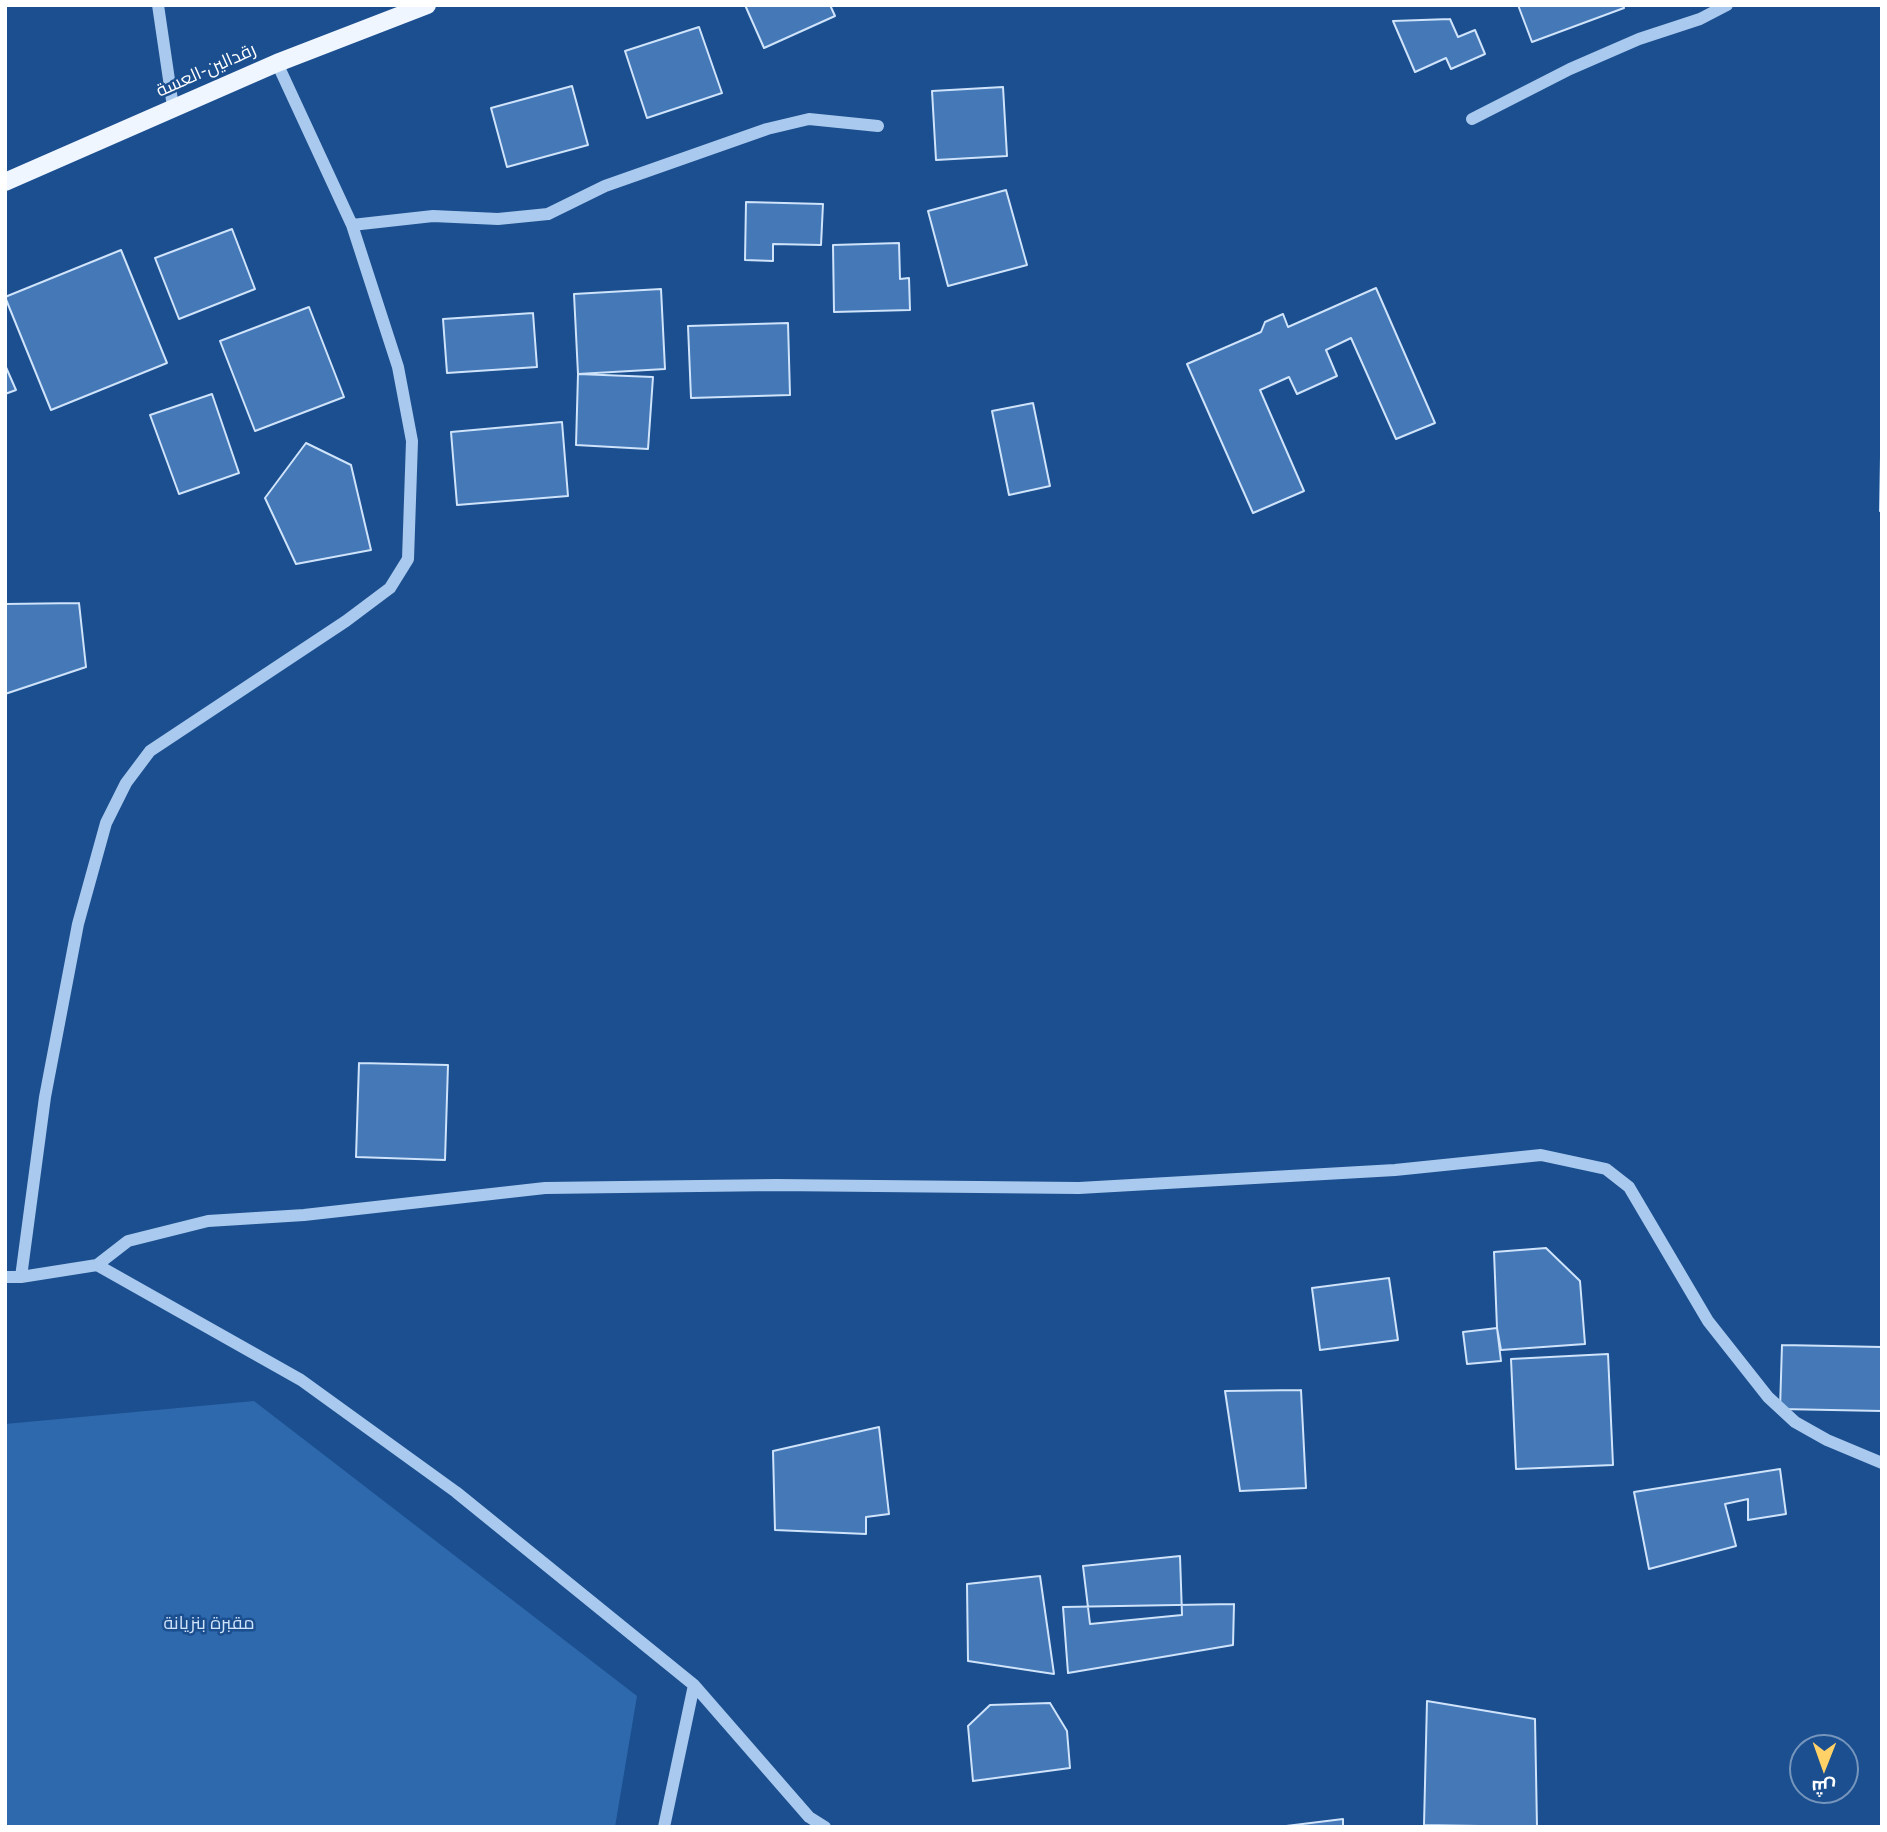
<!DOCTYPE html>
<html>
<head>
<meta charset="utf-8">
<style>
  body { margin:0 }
  #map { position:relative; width:1887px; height:1832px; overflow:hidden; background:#1b4f8f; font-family:Lato,Cairo,sans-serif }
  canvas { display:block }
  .frame { position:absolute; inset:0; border:7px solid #fff; pointer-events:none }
  .north { position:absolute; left:1789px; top:1734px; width:70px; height:70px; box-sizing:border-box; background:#1b4f8f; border:2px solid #7695bc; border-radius:50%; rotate:181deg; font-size:19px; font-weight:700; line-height:28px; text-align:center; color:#fff }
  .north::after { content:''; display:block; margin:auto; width:24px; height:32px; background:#ffd166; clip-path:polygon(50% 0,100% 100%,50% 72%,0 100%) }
</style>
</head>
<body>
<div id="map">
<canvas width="1887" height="1832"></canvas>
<div class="frame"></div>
<div class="north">ش</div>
</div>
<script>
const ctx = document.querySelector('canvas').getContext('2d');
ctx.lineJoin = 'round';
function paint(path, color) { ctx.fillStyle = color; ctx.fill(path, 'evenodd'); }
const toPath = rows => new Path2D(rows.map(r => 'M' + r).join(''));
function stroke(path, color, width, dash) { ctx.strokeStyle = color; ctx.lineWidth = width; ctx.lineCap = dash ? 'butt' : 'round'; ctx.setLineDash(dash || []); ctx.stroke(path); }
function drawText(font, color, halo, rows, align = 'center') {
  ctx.font = font + ' Lato,Cairo,sans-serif'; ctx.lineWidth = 5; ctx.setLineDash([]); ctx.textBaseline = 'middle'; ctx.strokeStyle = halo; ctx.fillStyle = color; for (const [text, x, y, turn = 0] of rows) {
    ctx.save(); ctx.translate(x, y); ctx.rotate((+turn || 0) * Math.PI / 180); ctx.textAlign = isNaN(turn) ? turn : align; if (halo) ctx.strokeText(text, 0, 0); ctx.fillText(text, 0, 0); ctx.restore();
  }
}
paint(toPath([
  [254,1401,637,1696,615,1827,5,1827,5,1424]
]), '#2e69ad');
const building = toPath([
  [745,5,830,5,835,16,764,48,745,5],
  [1518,5,1623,5,1624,8,1532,42,1518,5],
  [1450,19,1458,37,1475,30,1485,54,1451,69,1446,58,1415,72,1393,21,1450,19],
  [699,27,722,93,647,118,625,51,699,27],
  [572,86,588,145,507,167,491,108,572,86],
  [1003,87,1007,156,936,160,932,91,1003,87],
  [1006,190,1027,265,948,286,928,211,1006,190],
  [746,202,823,204,821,245,773,244,773,261,745,260,746,202],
  [232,229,255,289,179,319,155,258,232,229],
  [899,243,900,279,909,278,910,310,834,312,833,245,899,243],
  [121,250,167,363,51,410,5,297,121,250],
  [1376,288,1435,423,1396,439,1351,338,1326,350,1337,376,1297,394,1289,377,1260,390,1304,491,1253,513,1187,364,1261,332,1265,322,1283,314,1288,327,1376,288],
  [661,289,665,369,578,374,574,294,661,289],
  [309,307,344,397,255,431,220,341,309,307],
  [533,313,537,367,447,373,443,319,533,313],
  [788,323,790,395,691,398,688,326,788,323],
  [5,365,16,390,5,394,5,365],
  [578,374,653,377,648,449,576,445,578,374],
  [212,394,239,473,179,494,150,415,212,394],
  [1033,403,1050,486,1009,495,992,411,1033,403],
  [562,422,568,496,457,505,451,432,562,422],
  [306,443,351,465,371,550,296,564,265,498,306,443],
  [1881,456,1882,510,1880,511,1881,456],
  [79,603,86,667,5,694,5,604,79,603],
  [359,1063,448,1065,445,1160,356,1157,359,1063],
  [1546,1248,1580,1281,1585,1344,1501,1350,1497,1328,1494,1252,1546,1248],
  [1389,1278,1398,1340,1320,1350,1312,1288,1389,1278],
  [1497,1328,1501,1361,1467,1364,1463,1332,1497,1328],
  [1782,1345,1882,1347,1882,1411,1780,1409,1782,1345],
  [1608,1354,1613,1465,1516,1469,1511,1359,1608,1354],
  [1301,1390,1306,1488,1240,1491,1225,1391,1301,1390],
  [879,1427,889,1514,866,1517,866,1534,775,1530,773,1451,879,1427],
  [1780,1469,1786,1514,1748,1520,1748,1499,1725,1504,1736,1546,1649,1569,1634,1492,1780,1469],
  [1180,1556,1182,1615,1090,1624,1083,1566,1180,1556],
  [1040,1576,1054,1674,968,1661,967,1584,1040,1576],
  [1234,1604,1233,1645,1068,1673,1063,1607,1234,1604],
  [1427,1701,1535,1719,1537,1827,1424,1825,1427,1701],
  [1050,1703,1067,1731,1070,1768,973,1781,968,1726,990,1705,1050,1703],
  [1343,1819,1343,1827,1278,1827,1343,1819]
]);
paint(building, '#4478b7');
stroke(building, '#cfe3fa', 2);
stroke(toPath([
  [158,5,173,107],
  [1472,119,1570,69,1639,39,1700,19,1727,5],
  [352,225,433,216,498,219,548,214,605,186,767,129,809,119,878,126],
  [97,1265,301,1380,456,1492,694,1685,809,1817,825,1827],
  [5,1277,21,1277,97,1265,128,1241,208,1221,304,1215,545,1188,776,1185,1079,1188,1395,1170,1541,1155,1606,1169,1629,1187,1708,1321,1768,1397,1795,1422,1827,1440,1882,1463],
  [21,1277,45,1097,78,924,106,823,126,783,150,751,346,621,390,588,408,559,412,441,398,367,352,225,277,63],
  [664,1827,694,1685]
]), '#a9c9ee', 12);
stroke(toPath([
  [5,182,277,63,427,5]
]), '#f0f6ff', 18);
drawText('18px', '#fff', '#1b4f8f', [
  ["رقدالين-العسة",206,70,-24]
]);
drawText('18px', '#cfe3fa', '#1b4f8f', [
  ["مقبرة بنزيانة",209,1623]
]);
</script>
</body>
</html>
